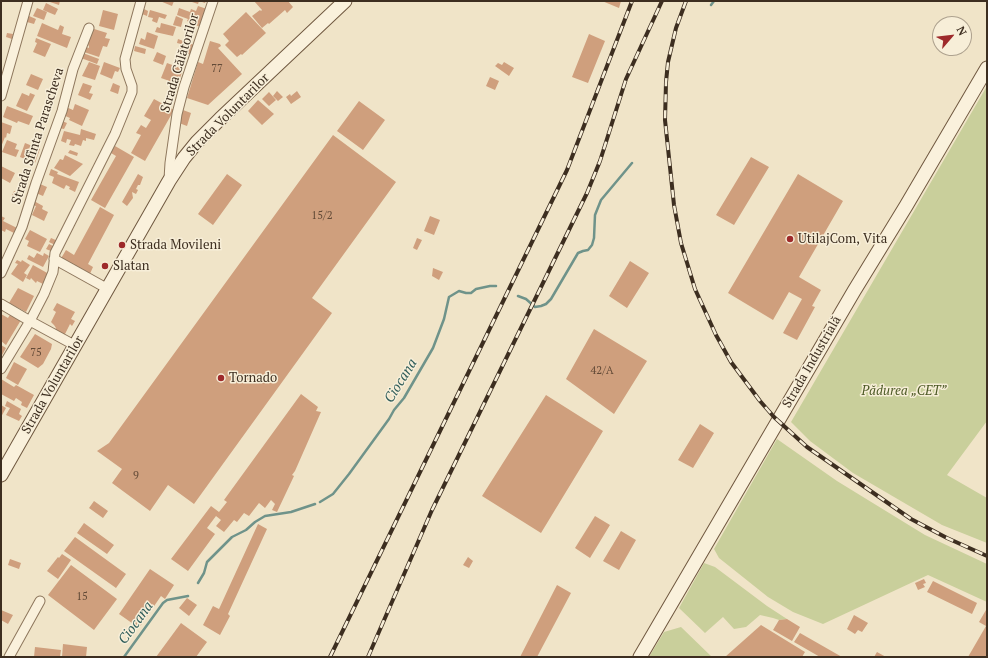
<!DOCTYPE html>
<html>
<head>
<meta charset="utf-8">
<style>
  body { margin:0 }
  #map { position:relative; width:988px; height:658px; overflow:hidden; background:#f0e4c8; font-family:"PT Serif",serif }
  canvas { display:block }
  .frame { position:absolute; inset:0; border:2px solid #3d2e20; pointer-events:none }
  .north { position:absolute; left:932px; top:16px; width:40px; height:40px; box-sizing:border-box; background:#f7eed8; border:1px solid #ada18e; border-radius:50%; rotate:62deg; font-size:11px; font-weight:700; line-height:16px; text-align:center; color:#3d2e20 }
  .north::after { content:''; display:block; margin:auto; width:14px; height:18px; background:#9e2a2b; clip-path:polygon(50% 0,100% 100%,50% 72%,0 100%) }
</style>
</head>
<body>
<div id="map">
<canvas width="988" height="658"></canvas>
<div class="frame"></div>
<div class="north">N</div>
</div>
<script>
const ctx = document.querySelector('canvas').getContext('2d');
ctx.lineJoin = 'round';
function paint(path, color) { ctx.fillStyle = color; ctx.fill(path, 'evenodd'); }
const toPath = rows => new Path2D(rows.map(r => 'M' + r).join(''));
function stroke(path, color, width, dash) { ctx.strokeStyle = color; ctx.lineWidth = width; ctx.lineCap = dash ? 'butt' : 'round'; ctx.setLineDash(dash || []); ctx.stroke(path); }
function drawText(font, color, halo, rows, align = 'center') {
  ctx.font = font + ' "PT Serif",serif'; ctx.lineWidth = 3; ctx.setLineDash([]); ctx.textBaseline = 'middle'; ctx.strokeStyle = halo; ctx.fillStyle = color; for (const [text, x, y, turn = 0] of rows) {
    ctx.save(); ctx.translate(x, y); ctx.rotate((+turn || 0) * Math.PI / 180); ctx.textAlign = isNaN(turn) ? turn : align; if (halo) ctx.strokeText(text, 0, 0); ctx.fillText(text, 0, 0); ctx.restore();
  }
}
paint(toPath([
  [987,86,987,421,947,475,987,498,987,543,942,525,853,473,810,441,791,422],
  [777,439,837,481,925,535,987,564,987,602,928,575,823,624,793,612,768,597,719,558,714,549],
  [704,563,715,567,767,606,787,619,779,620,773,618,760,615,746,627,734,629,723,617,705,633,679,608],
  [681,627,712,657,649,657,664,632]
]), '#c9cf9b');
stroke(toPath([
  [711,5,714,1],
  [518,296,526,299,535,307,541,306,546,304,551,299,578,253,583,251,588,250,592,245,594,238,595,215,601,200,632,163],
  [320,502,333,494,349,474,389,419,394,410,404,398,433,348,444,319,449,297,459,291,466,293,471,293,476,289,490,286,496,286],
  [198,583,204,573,207,562,232,537,246,530,255,522,265,516,291,512,315,504],
  [124,657,163,603,167,600,188,596]
]), '#6f938a', 2.5);
paint(toPath([
  [47,1,60,1,59,5],
  [160,1,174,1,172,6],
  [189,1,206,1,205,3,199,1,198,4],
  [254,1,288,1,293,7,287,13,285,10,269,24,268,23,262,28,252,16,260,10,261,11,262,10],
  [602,1,621,1,619,8],
  [46,3,58,9,55,15,43,10],
  [198,6,207,9,200,27,187,21,188,19,177,15,179,8,190,12,191,9,196,11],
  [37,8,47,12,44,20,33,16],
  [144,9,148,11,147,16,142,14],
  [103,10,118,14,114,30,99,26],
  [150,10,167,15,165,19,159,17,157,23,152,21,153,18,148,17],
  [246,12,266,33,242,55,241,54,237,57,225,45,229,41,223,34],
  [29,16,36,19,34,24,27,22],
  [176,16,183,19,181,27,173,25],
  [42,23,58,30,60,25,64,27,62,34,71,37,67,48,37,36],
  [161,23,176,27,173,36,155,32,157,27,160,28],
  [91,28,107,33,105,38,110,39,107,47,103,46,99,57,84,52,86,47,89,48,89,46,88,45,89,42,87,41,91,33],
  [147,32,158,36,154,49,139,44,141,38,145,40],
  [7,33,13,34,12,39,6,37],
  [589,34,605,41,588,83,572,77],
  [36,38,51,44,45,57,33,52,37,43,35,42],
  [178,39,194,45,191,55,179,51,181,44,177,43],
  [210,41,220,44,221,46,218,48,242,74,208,105,187,98,198,62,203,64],
  [135,46,146,49,145,54,134,51],
  [157,52,166,56,163,65,153,61],
  [83,53,99,59,97,64,81,58],
  [89,62,100,66,95,80,82,76],
  [104,62,120,68,118,72,115,71,112,79,100,74],
  [504,62,514,68,509,76,495,66,498,63,502,65],
  [167,63,183,69,178,84,161,78],
  [31,74,43,79,38,90,26,85],
  [490,77,499,81,495,90,486,86],
  [83,83,92,86,89,93,93,94,90,100,78,95],
  [113,83,120,86,118,94,110,91],
  [277,91,283,97,278,101,273,96],
  [297,91,301,97,291,104,286,97,290,94,291,96],
  [269,92,276,100,269,106,262,99],
  [22,93,29,96,30,93,35,95,27,111,16,106],
  [154,99,174,110,145,161,131,153,141,135,136,133,141,125,146,128,151,120,144,116],
  [258,100,274,114,262,125,248,111],
  [359,101,385,120,363,150,337,131],
  [75,104,89,110,82,126,69,120,70,118,63,115,66,107,73,110],
  [7,106,33,116,29,125,18,121,17,123,3,117],
  [183,110,191,113,187,126,179,123],
  [62,121,67,123,64,129,59,128],
  [1,122,12,126,10,134,7,133,6,138,5,137,1,147],
  [81,129,96,134,94,140,86,138,86,141,83,140,81,146,75,144,74,146,69,145,71,140,67,139,66,143,61,141,64,131,80,135],
  [333,135,396,182,312,298,332,313,194,504,168,485,150,511,112,483,122,469,97,451,109,443],
  [7,140,17,144,15,149,19,150,16,157,2,152],
  [25,143,40,149,35,163,20,157],
  [115,146,134,157,105,208,91,200,116,156,111,153],
  [70,150,78,153,77,156,68,153],
  [65,155,83,164,70,176,54,168,60,159,63,160],
  [751,157,769,167,734,225,716,215],
  [1,166,15,173,10,183,1,178],
  [51,169,58,172,57,174,79,182,75,192,69,189,70,187,66,185,64,189,52,183,54,177,49,175],
  [138,174,143,177,140,185,138,185,136,189,138,190,136,194,132,192,133,198,127,206,122,202],
  [227,174,242,185,213,225,198,214],
  [798,174,843,201,799,277,821,290,812,306,815,307,797,340,783,333,802,299,789,292,773,320,728,293],
  [40,184,47,187,43,196,36,193],
  [14,191,20,194,17,201,11,198],
  [34,201,43,206,42,209,48,212,44,221,32,215,36,206,32,205],
  [100,207,114,215,88,264,93,267,89,276,60,260,66,250,74,255],
  [1,216,5,218,3,221,19,229,16,234,6,229,5,232,1,230],
  [430,216,440,220,434,235,424,231],
  [30,230,47,239,40,252,27,246,29,241,25,239],
  [51,238,58,241,55,245,49,242],
  [417,238,422,240,417,250,413,248],
  [49,244,55,247,53,252,46,249],
  [37,253,43,256,44,253,49,256,43,267,27,259,29,255,34,258],
  [17,260,21,262,22,260,30,265,24,273,27,275,23,282,11,274,18,264,15,263],
  [630,261,649,273,627,308,609,296],
  [33,265,49,274,43,284,37,281,36,283,31,278,30,280,26,278],
  [433,268,443,272,439,280,432,276],
  [18,288,34,296,26,312,9,303],
  [57,303,75,312,71,319,75,321,72,326,70,324,64,336,54,331,56,328,54,325,51,322,56,312,53,310],
  [1,309,3,310,1,314,8,318,11,313,21,320,6,345,1,341],
  [594,329,647,361,614,414,566,379],
  [35,334,52,344,51,349,43,364,38,368,20,357],
  [1,345,6,348,1,357],
  [14,362,27,369,18,385,6,378],
  [1,379,14,387,16,385,34,395,27,408,21,405,22,402,16,398,14,401,1,394],
  [301,394,318,407,316,411,321,412,295,471,292,475,294,476,277,512,272,510,275,504,271,500,265,508,259,503,249,516,244,513,237,522,234,520,224,532,216,526,221,520,216,516,207,528,215,534,188,571,171,559,211,506,219,512,227,502,224,500],
  [546,395,603,431,541,533,482,496],
  [7,401,21,409,19,414,22,416,19,421,6,415,10,408,5,406],
  [1,405,6,408,1,417],
  [700,424,714,433,693,468,678,460],
  [94,501,108,511,103,518,89,508],
  [595,516,610,525,590,558,575,548],
  [84,523,114,545,107,554,77,533],
  [258,524,267,529,228,614,230,616,220,635,203,625,213,606,219,609],
  [621,531,636,540,619,570,603,561],
  [75,537,126,574,116,588,64,551],
  [62,554,71,560,58,579,47,571,58,557,59,558],
  [468,557,473,561,469,568,463,565],
  [10,559,21,563,19,569,8,565],
  [71,565,117,599,94,630,48,595],
  [150,569,174,585,165,599,161,596,139,628,119,614],
  [924,579,926,583,923,584,925,587,918,590,915,583],
  [933,581,977,603,972,614,927,592],
  [557,585,571,593,537,657,520,657],
  [187,598,197,605,189,616,179,608],
  [1,610,13,615,8,624,1,620],
  [986,610,987,657,968,657,986,626,979,622],
  [854,615,868,623,862,632,858,630,855,634,847,629],
  [787,619,800,627,792,641,773,630,779,620],
  [181,623,207,642,196,657,156,657],
  [761,625,805,652,802,657,725,657],
  [800,633,842,657,820,657,794,642],
  [63,644,87,647,86,657,62,657],
  [35,647,61,650,60,657,34,657],
  [877,652,886,657,874,657]
]), '#cf9f7d');
const street = toPath([
  [1,96,28,1],
  [169,179,170,163,177,114,184,87,213,1],
  [54,259,108,289],
  [1,273,22,227,36,183,62,111,73,69,89,28],
  [1,304,30,321,76,346],
  [1,369,30,321,44,294,53,272,55,253,115,134,132,92,132,86,126,69,125,59,141,1],
  [9,657,40,601]
]);
const secondary = toPath([
  [1,475,169,181,184,158,197,142,220,119,345,1],
  [640,657,854,291,906,206,987,68]
]);
stroke(street, '#8d765c', 11);
stroke(secondary, '#6f573f', 15);
stroke(street, '#faf1dc', 9);
stroke(secondary, '#faf1dc', 13);
const rail = toPath([
  [686,1,676,28,668,62,666,82,665,120,674,205,681,243,695,289,716,335,731,362,760,401,774,417,807,447,911,519,947,538,987,556],
  [330,657,567,170,632,1],
  [368,657,432,510,587,193,600,161,626,79,662,1]
]);
stroke(rail, '#3d2e20', 4);
stroke(rail, '#f7eed8', 2.5, [8]);
for (const [x, y, r, color] of [
  [790,239,4,"#9e2a2b"],
  [122,245,4,"#9e2a2b"],
  [105,266,4,"#9e2a2b"],
  [221,378,4,"#9e2a2b"]
]) { const dot = new Path2D(); dot.arc(x, y, r, 0, 2 * Math.PI); ctx.fillStyle = color; ctx.fill(dot); stroke(dot, '#f7eed8', 1.5); }
drawText('11px', '#624a37', null, [
  ["77",217,69],
  ["15/2",322,216],
  ["75",36,353],
  ["42/A",602,371],
  ["9",136,476],
  ["15",82,597]
]);
drawText('13px', '#3d2e20', '#f7eed8', [
  ["Strada Călătorilor",180,63,-73],
  ["Strada Voluntarilor",228,115,-45],
  ["Strada Sfînta Parascheva",38,136,-72],
  ["Strada Industrială",812,362,-60],
  ["Strada Voluntarilor",53,385,-60]
]);
drawText('13px', '#3d2e20', '#f7eed8', [
  ["UtilajCom, Vita",798,239],
  ["Strada Movileni",130,245],
  ["Slatan",113,266],
  ["Tornado",229,378]
], 'left');
drawText('italic 13px', '#4d5a26', '#f7eed8', [
  ["Pădurea „CET”",904,391]
]);
drawText('italic 14px', '#2f5d5a', '#f7eed8', [
  ["Ciocana",401,381,-58],
  ["Ciocana",136,623,-54]
]);
</script>
</body>
</html>
